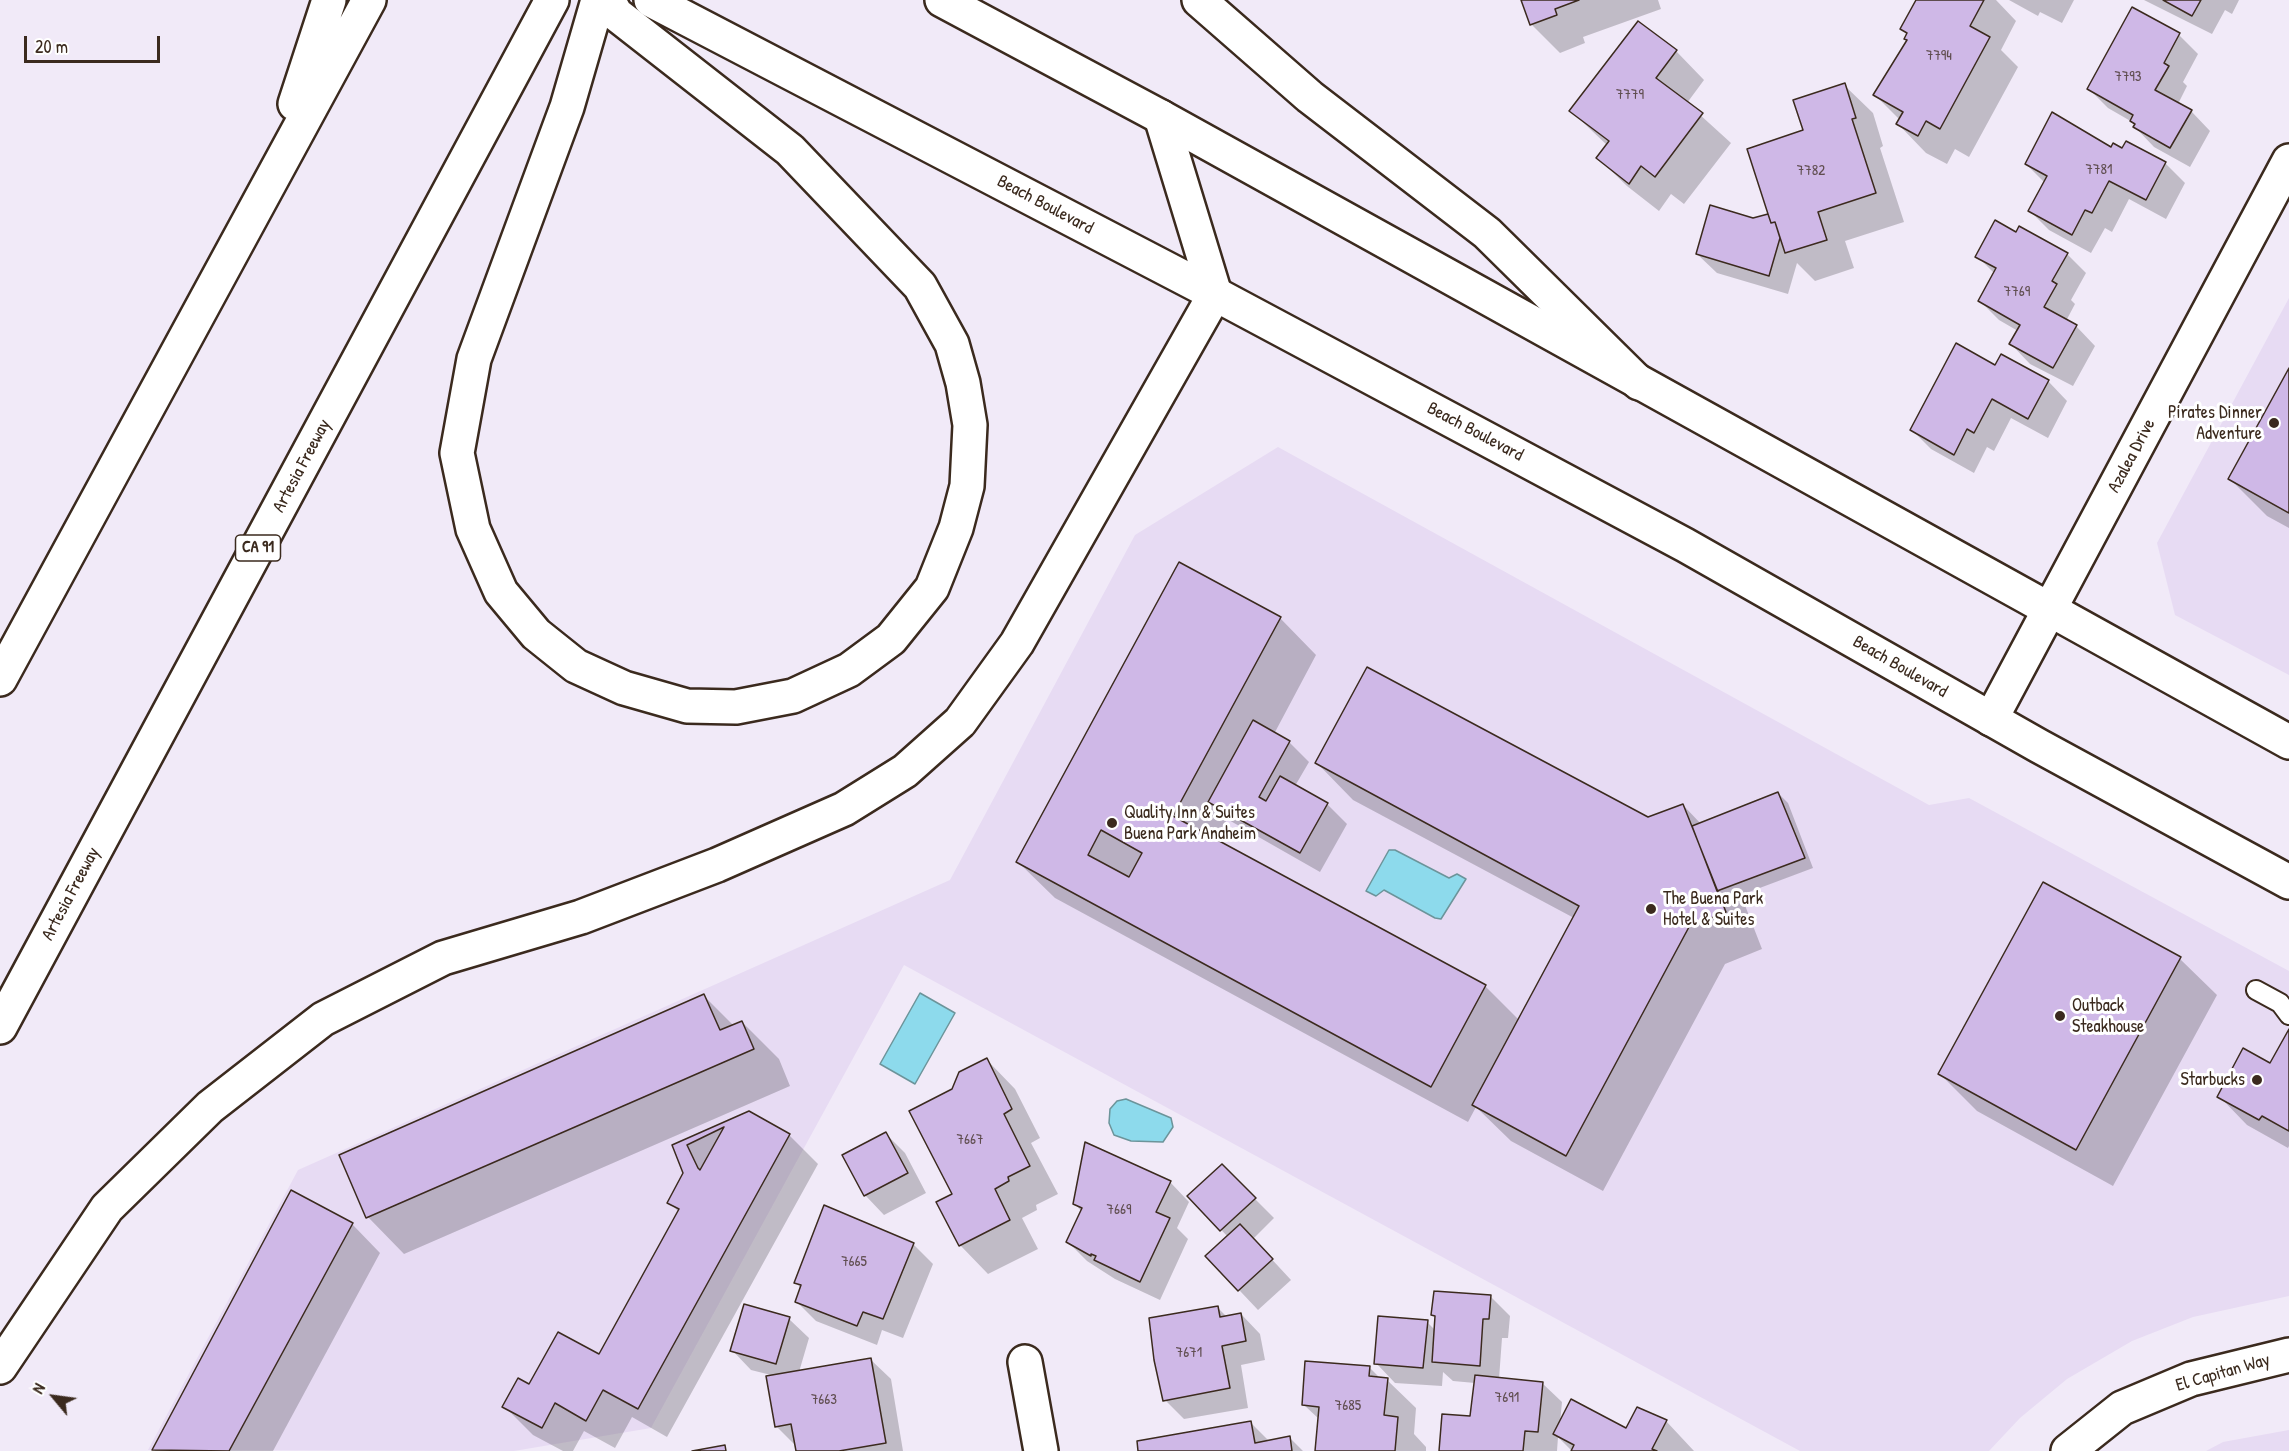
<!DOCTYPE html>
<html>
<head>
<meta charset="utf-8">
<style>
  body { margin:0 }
  #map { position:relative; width:2289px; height:1451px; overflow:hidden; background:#f1eaf8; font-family:"Patrick Hand",sans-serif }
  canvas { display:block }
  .north { position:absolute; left:24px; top:1367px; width:60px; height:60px; -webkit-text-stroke:4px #fff; paint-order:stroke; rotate:299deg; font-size:16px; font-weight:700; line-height:24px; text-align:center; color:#3b2a1e }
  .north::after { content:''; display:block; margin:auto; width:21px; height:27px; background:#3b2a1e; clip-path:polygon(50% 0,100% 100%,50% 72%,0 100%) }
  .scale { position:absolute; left:24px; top:36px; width:136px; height:27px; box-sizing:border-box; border:3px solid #3b2a1e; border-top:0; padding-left:8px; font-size:18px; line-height:21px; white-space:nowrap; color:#3b2a1e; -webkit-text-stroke:4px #fff; paint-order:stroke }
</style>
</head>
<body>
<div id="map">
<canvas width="2289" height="1451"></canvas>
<div class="north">N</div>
<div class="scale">20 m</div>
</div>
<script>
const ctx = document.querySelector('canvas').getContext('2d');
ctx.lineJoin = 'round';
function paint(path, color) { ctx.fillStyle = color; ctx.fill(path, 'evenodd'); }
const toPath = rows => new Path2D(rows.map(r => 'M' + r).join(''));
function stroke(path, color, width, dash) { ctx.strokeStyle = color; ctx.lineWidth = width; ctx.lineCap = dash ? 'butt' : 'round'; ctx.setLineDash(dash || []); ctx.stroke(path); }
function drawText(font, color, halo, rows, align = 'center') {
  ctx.font = font + ' "Patrick Hand",sans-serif'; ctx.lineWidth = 6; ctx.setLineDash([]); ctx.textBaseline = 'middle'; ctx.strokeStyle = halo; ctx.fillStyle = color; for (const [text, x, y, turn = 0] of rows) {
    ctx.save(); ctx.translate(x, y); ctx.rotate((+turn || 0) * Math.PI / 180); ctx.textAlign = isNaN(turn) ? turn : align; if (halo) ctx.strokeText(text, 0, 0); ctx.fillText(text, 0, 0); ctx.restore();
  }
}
paint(toPath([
  [2289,298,2289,675,2175,615,2157,543],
  [1278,447,1929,805,1969,798,2289,971,2289,1296,2193,1317,2132,1341,2067,1379,2020,1418,1989,1451,1800,1451,904,965,651,1428,514,1451,148,1450,298,1170,950,880,1135,535],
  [2289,1430,2289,1451,2206,1451,2223,1442]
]), '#e7dbf3');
const water = toPath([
  [1389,850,1395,850,1449,878,1457,874,1466,879,1441,919,1435,918,1384,890,1376,896,1366,891,1389,850],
  [920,993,955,1013,915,1084,880,1064,920,993],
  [1126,1099,1171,1118,1173,1127,1163,1142,1131,1141,1114,1135,1109,1123,1110,1109,1117,1101,1126,1099]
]);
paint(water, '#8ddaec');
stroke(water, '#6c949a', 1.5);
paint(toPath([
  [1523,0,1658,0,1661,9,1583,37,1585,43,1560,53,1531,24],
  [1917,0,1996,0,2016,21,2001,50,2018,67,1969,157,1955,149,1947,164,1926,153,1898,124,1900,120,1875,95,1908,41,1908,35,1902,29],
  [2009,0,2074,0,2062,23,2040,12,2038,16],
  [2144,0,2239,0,2232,14,2225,10,2212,34],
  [2179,35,2198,54,2183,82,2187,86,2178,104,2191,111,2210,131,2190,167,2154,147,2135,127,2134,123,2108,108,2089,89],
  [1676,51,1704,80,1687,103,1731,143,1684,204,1671,194,1659,211,1627,186,1598,158,1608,146,1571,111],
  [1844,85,1873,113,1883,146,1880,148,1904,222,1845,241,1854,268,1815,281,1797,263,1788,294,1717,273,1697,254,1753,220,1770,215,1805,131],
  [2111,149,2165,163,2185,183,2166,219,2129,199,2112,232,2105,228,2091,253,2049,230,2030,211,2045,183,2026,164],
  [2017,234,2067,254,2086,273,2071,300,2075,304,2066,321,2076,326,2095,346,2073,386,2030,364,2011,344,2018,331,1999,320,1980,301,1995,274,1977,256],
  [1996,367,2048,381,2067,401,2048,438,2011,418,1994,451,1987,447,1974,473,1931,449,1912,430],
  [2289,371,2289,528,2267,516,2230,479],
  [1280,618,1316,655,1274,734,1289,742,1309,762,1295,786,1327,804,1347,824,1320,872,1227,819,1216,841,1485,986,1519,1020,1574,918,1353,800,1317,763,1648,819,1683,805,1701,824,1778,793,1788,803,1813,868,1741,895,1762,949,1725,964,1603,1191,1511,1141,1476,1107,1468,1122,1055,898,1018,862],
  [2044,884,2180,959,2217,995,2113,1186,1977,1111,1940,1074],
  [704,996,734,1026,742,1022,779,1059,790,1086,404,1254,368,1217,341,1156],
  [2289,1032,2289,1146,2288,1148,2247,1125,2219,1096,2271,1065],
  [987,1060,1015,1089,1040,1138,1031,1143,1058,1194,1036,1205,1037,1210,1022,1218,1038,1249,988,1274,960,1245,954,1195,954,1091],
  [749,1113,789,1135,818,1164,667,1437,632,1417,615,1448,584,1431,573,1451,563,1451,533,1435,504,1406,599,1356,679,1212,669,1202,685,1173,674,1146],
  [886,1134,905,1153,926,1193,884,1215,865,1195],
  [1222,1166,1274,1218,1253,1239,1291,1280,1258,1310,1207,1256,1228,1237,1189,1196],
  [1170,1182,1189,1202,1177,1228,1188,1239,1160,1300,1115,1279,1087,1261,1068,1242,1082,1212,1075,1204],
  [352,1224,380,1253,273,1451,155,1451,154,1449],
  [913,1244,933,1264,903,1338,882,1330,877,1345,816,1321,797,1302,802,1289,795,1282],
  [1491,1297,1510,1316,1508,1338,1502,1338,1499,1379,1542,1383,1562,1402,1560,1423,1627,1430,1650,1413,1666,1421,1694,1451,1572,1451,1558,1437,1557,1451,1440,1451,1472,1418,1475,1383,1453,1381,1443,1372,1442,1386,1395,1383,1376,1363,1427,1322,1436,1331,1436,1318,1433,1315],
  [1218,1308,1227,1317,1241,1314,1260,1334,1265,1360,1241,1365,1248,1408,1184,1419,1165,1400],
  [789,1319,809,1338,799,1372,871,1360,891,1379,903,1451,797,1451,796,1446,776,1426,775,1376,751,1370,732,1350],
  [1370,1368,1381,1379,1387,1380,1416,1408,1414,1434,1426,1447,1426,1451,1316,1451,1320,1420,1303,1404],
  [1251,1423,1269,1441,1290,1438,1303,1451,1140,1451]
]), '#0003');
const building = toPath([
  [1521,0,1579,0,1555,9,1557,15,1530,25,1521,0],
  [1916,0,1984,0,1970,26,1990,37,1940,129,1926,121,1918,136,1896,124,1903,112,1873,95,1907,40,1904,39,1907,33,1900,29,1916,0],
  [2163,0,2201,0,2192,16,2163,0],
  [2132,7,2180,33,2164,63,2169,66,2155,90,2192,110,2170,148,2133,127,2135,124,2130,121,2133,115,2087,89,2132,7],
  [1638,21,1677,50,1656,78,1703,113,1655,177,1641,166,1629,184,1596,158,1609,141,1569,111,1638,21],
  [1845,83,1856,118,1852,119,1876,193,1818,212,1827,240,1785,253,1775,222,1771,223,1768,214,1747,149,1803,130,1793,100,1845,83],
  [2052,112,2111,147,2113,143,2122,148,2126,141,2166,162,2146,200,2109,181,2092,213,2085,210,2072,235,2028,211,2047,176,2025,164,2052,112],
  [1710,205,1753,218,1768,214,1771,223,1775,222,1780,238,1769,276,1696,254,1710,205],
  [1995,220,2016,232,2019,226,2068,253,2052,281,2057,284,2044,307,2077,325,2053,368,2009,344,2020,325,1978,301,1996,268,1975,257,1995,220],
  [1956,343,1995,365,2001,354,2049,380,2028,419,1992,399,1974,433,1967,429,1954,455,1910,430,1956,343],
  [2289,368,2289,513,2228,479,2289,368],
  [1179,562,1281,617,1173,816,1486,985,1431,1087,1016,862,1179,562],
  [1101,830,1142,853,1129,877,1088,855,1101,830],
  [1367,667,1648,817,1683,804,1726,912,1689,927,1566,1156,1472,1105,1579,906,1315,763,1367,667],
  [1253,720,1290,741,1259,797,1266,801,1280,776,1328,803,1300,853,1208,802,1253,720],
  [1778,792,1805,858,1717,891,1692,826,1778,792],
  [2043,882,2181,957,2076,1150,1938,1074,2043,882],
  [704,994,720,1030,742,1021,754,1049,366,1218,339,1155,704,994],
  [2289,1029,2289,1131,2262,1116,2259,1120,2217,1097,2243,1048,2270,1063,2289,1029],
  [987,1058,1012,1109,1004,1114,1030,1166,1008,1177,1009,1181,995,1189,1010,1220,959,1246,936,1202,952,1194,909,1111,952,1089,959,1072,987,1058],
  [749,1111,790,1134,638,1409,603,1390,586,1421,555,1403,542,1428,502,1407,518,1378,529,1384,558,1332,599,1354,679,1209,667,1203,683,1173,672,1145,749,1111],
  [724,1127,700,1170,698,1168,687,1145,724,1127],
  [886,1132,908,1173,864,1196,842,1155,886,1132],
  [1085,1142,1171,1181,1156,1212,1170,1218,1140,1282,1094,1260,1096,1256,1091,1254,1091,1256,1066,1242,1082,1208,1073,1204,1085,1142],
  [1222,1164,1256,1198,1220,1231,1187,1196,1222,1164],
  [291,1190,353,1223,229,1451,152,1450,291,1190],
  [824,1205,914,1243,883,1319,863,1312,857,1326,795,1302,801,1285,794,1283,824,1205],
  [1240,1224,1273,1259,1238,1291,1205,1256,1240,1224],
  [1434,1291,1491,1295,1489,1319,1483,1319,1480,1366,1432,1362,1435,1316,1431,1315,1434,1291],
  [744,1304,790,1317,776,1364,730,1351,744,1304],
  [1218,1306,1220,1317,1241,1313,1246,1341,1222,1346,1230,1388,1163,1401,1154,1360,1149,1318,1218,1306],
  [1378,1316,1428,1320,1423,1368,1374,1364,1378,1316],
  [871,1358,886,1443,839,1451,796,1451,791,1424,775,1427,766,1376,871,1358],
  [1305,1361,1370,1366,1369,1376,1388,1378,1384,1415,1398,1417,1395,1451,1315,1451,1319,1407,1302,1405,1305,1361],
  [1475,1375,1543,1382,1538,1432,1525,1431,1523,1451,1439,1451,1442,1414,1470,1416,1475,1375],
  [1571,1399,1626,1428,1637,1407,1667,1420,1652,1449,1657,1451,1571,1451,1574,1445,1553,1434,1571,1399],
  [1251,1421,1255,1443,1290,1436,1292,1451,1138,1451,1137,1441,1251,1421],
  [725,1445,726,1451,692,1451,725,1445]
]);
paint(building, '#cfb8e7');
stroke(building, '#3b2a1e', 1.5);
const lane = toPath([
  [2256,990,2280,1003,2289,1015]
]);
const street = toPath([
  [1991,719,2289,161],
  [1025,1362,1041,1451],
  [2068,1451,2122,1408,2191,1379,2289,1355]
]);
const primary = toPath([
  [651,0,1215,294,1685,545,2039,746,2289,882],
  [942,0,1161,117,2289,742]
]);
const highway = toPath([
  [598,0,567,107,474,359,457,453,473,529,501,592,536,634,576,666,624,688,687,706,736,707,793,696,849,670,891,639,932,588,956,528,967,486,970,425,963,383,952,344,920,286,790,150,616,14,608,0],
  [1199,0,1310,97,1487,233,1639,383],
  [295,104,329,0],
  [0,679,369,0],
  [0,1027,552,0],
  [0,1367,107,1208,210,1107,323,1019,443,958,581,917,717,865,844,809,905,771,960,722,1017,643,1215,294,1161,117]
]);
stroke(lane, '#3b2a1e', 22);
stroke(street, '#3b2a1e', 38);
stroke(primary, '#3b2a1e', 38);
stroke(highway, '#3b2a1e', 38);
stroke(lane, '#fff', 18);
stroke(street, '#fff', 33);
stroke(primary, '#fff', 33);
stroke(highway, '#fff', 33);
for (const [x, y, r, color] of [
  [2274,423,6,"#3b2a1e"],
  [1112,823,6,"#3b2a1e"],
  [1651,909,6,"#3b2a1e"],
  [2060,1016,6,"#3b2a1e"],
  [2257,1080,6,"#3b2a1e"]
]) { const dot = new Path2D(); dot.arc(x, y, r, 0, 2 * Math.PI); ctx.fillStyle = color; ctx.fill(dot); stroke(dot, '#fff', 2); }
drawText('15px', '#604e50', null, [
  ["7794",1939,56],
  ["7793",2128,77],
  ["7779",1630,95],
  ["7781",2099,170],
  ["7782",1811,171],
  ["7769",2017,292],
  ["7667",970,1140],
  ["7669",1119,1210],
  ["7665",854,1262],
  ["7671",1189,1353],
  ["7691",1507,1398],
  ["7663",824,1400],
  ["7685",1348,1406]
]);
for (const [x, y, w] of [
  [258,548,45]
]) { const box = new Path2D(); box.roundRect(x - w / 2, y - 13, w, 26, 4.5); ctx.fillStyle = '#fff'; ctx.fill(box); stroke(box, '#3b2a1e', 1.5); }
drawText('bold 16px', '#3b2a1e', null, [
  ["CA 91",258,548]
]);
drawText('18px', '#3b2a1e', '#fff', [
  ["Beach Boulevard",1045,205,28],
  ["Beach Boulevard",1475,432,28],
  ["Azalea Drive",2132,456,-62],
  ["Artesia Freeway",302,466,-62],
  ["Beach Boulevard",1900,667,30],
  ["Artesia Freeway",71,894,-62],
  ["El Capitan Way",2223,1373,-16]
]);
drawText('18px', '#3b2a1e', '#fff', [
  ["Pirates Dinner",2262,413,"right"],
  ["Adventure",2262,434,"right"],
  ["Quality Inn & Suites",1124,813],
  ["Buena Park Anaheim",1124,834],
  ["The Buena Park",1663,899],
  ["Hotel & Suites",1663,920],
  ["Outback",2072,1006],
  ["Steakhouse",2072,1027],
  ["Starbucks",2245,1080,"right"]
], 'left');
</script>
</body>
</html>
